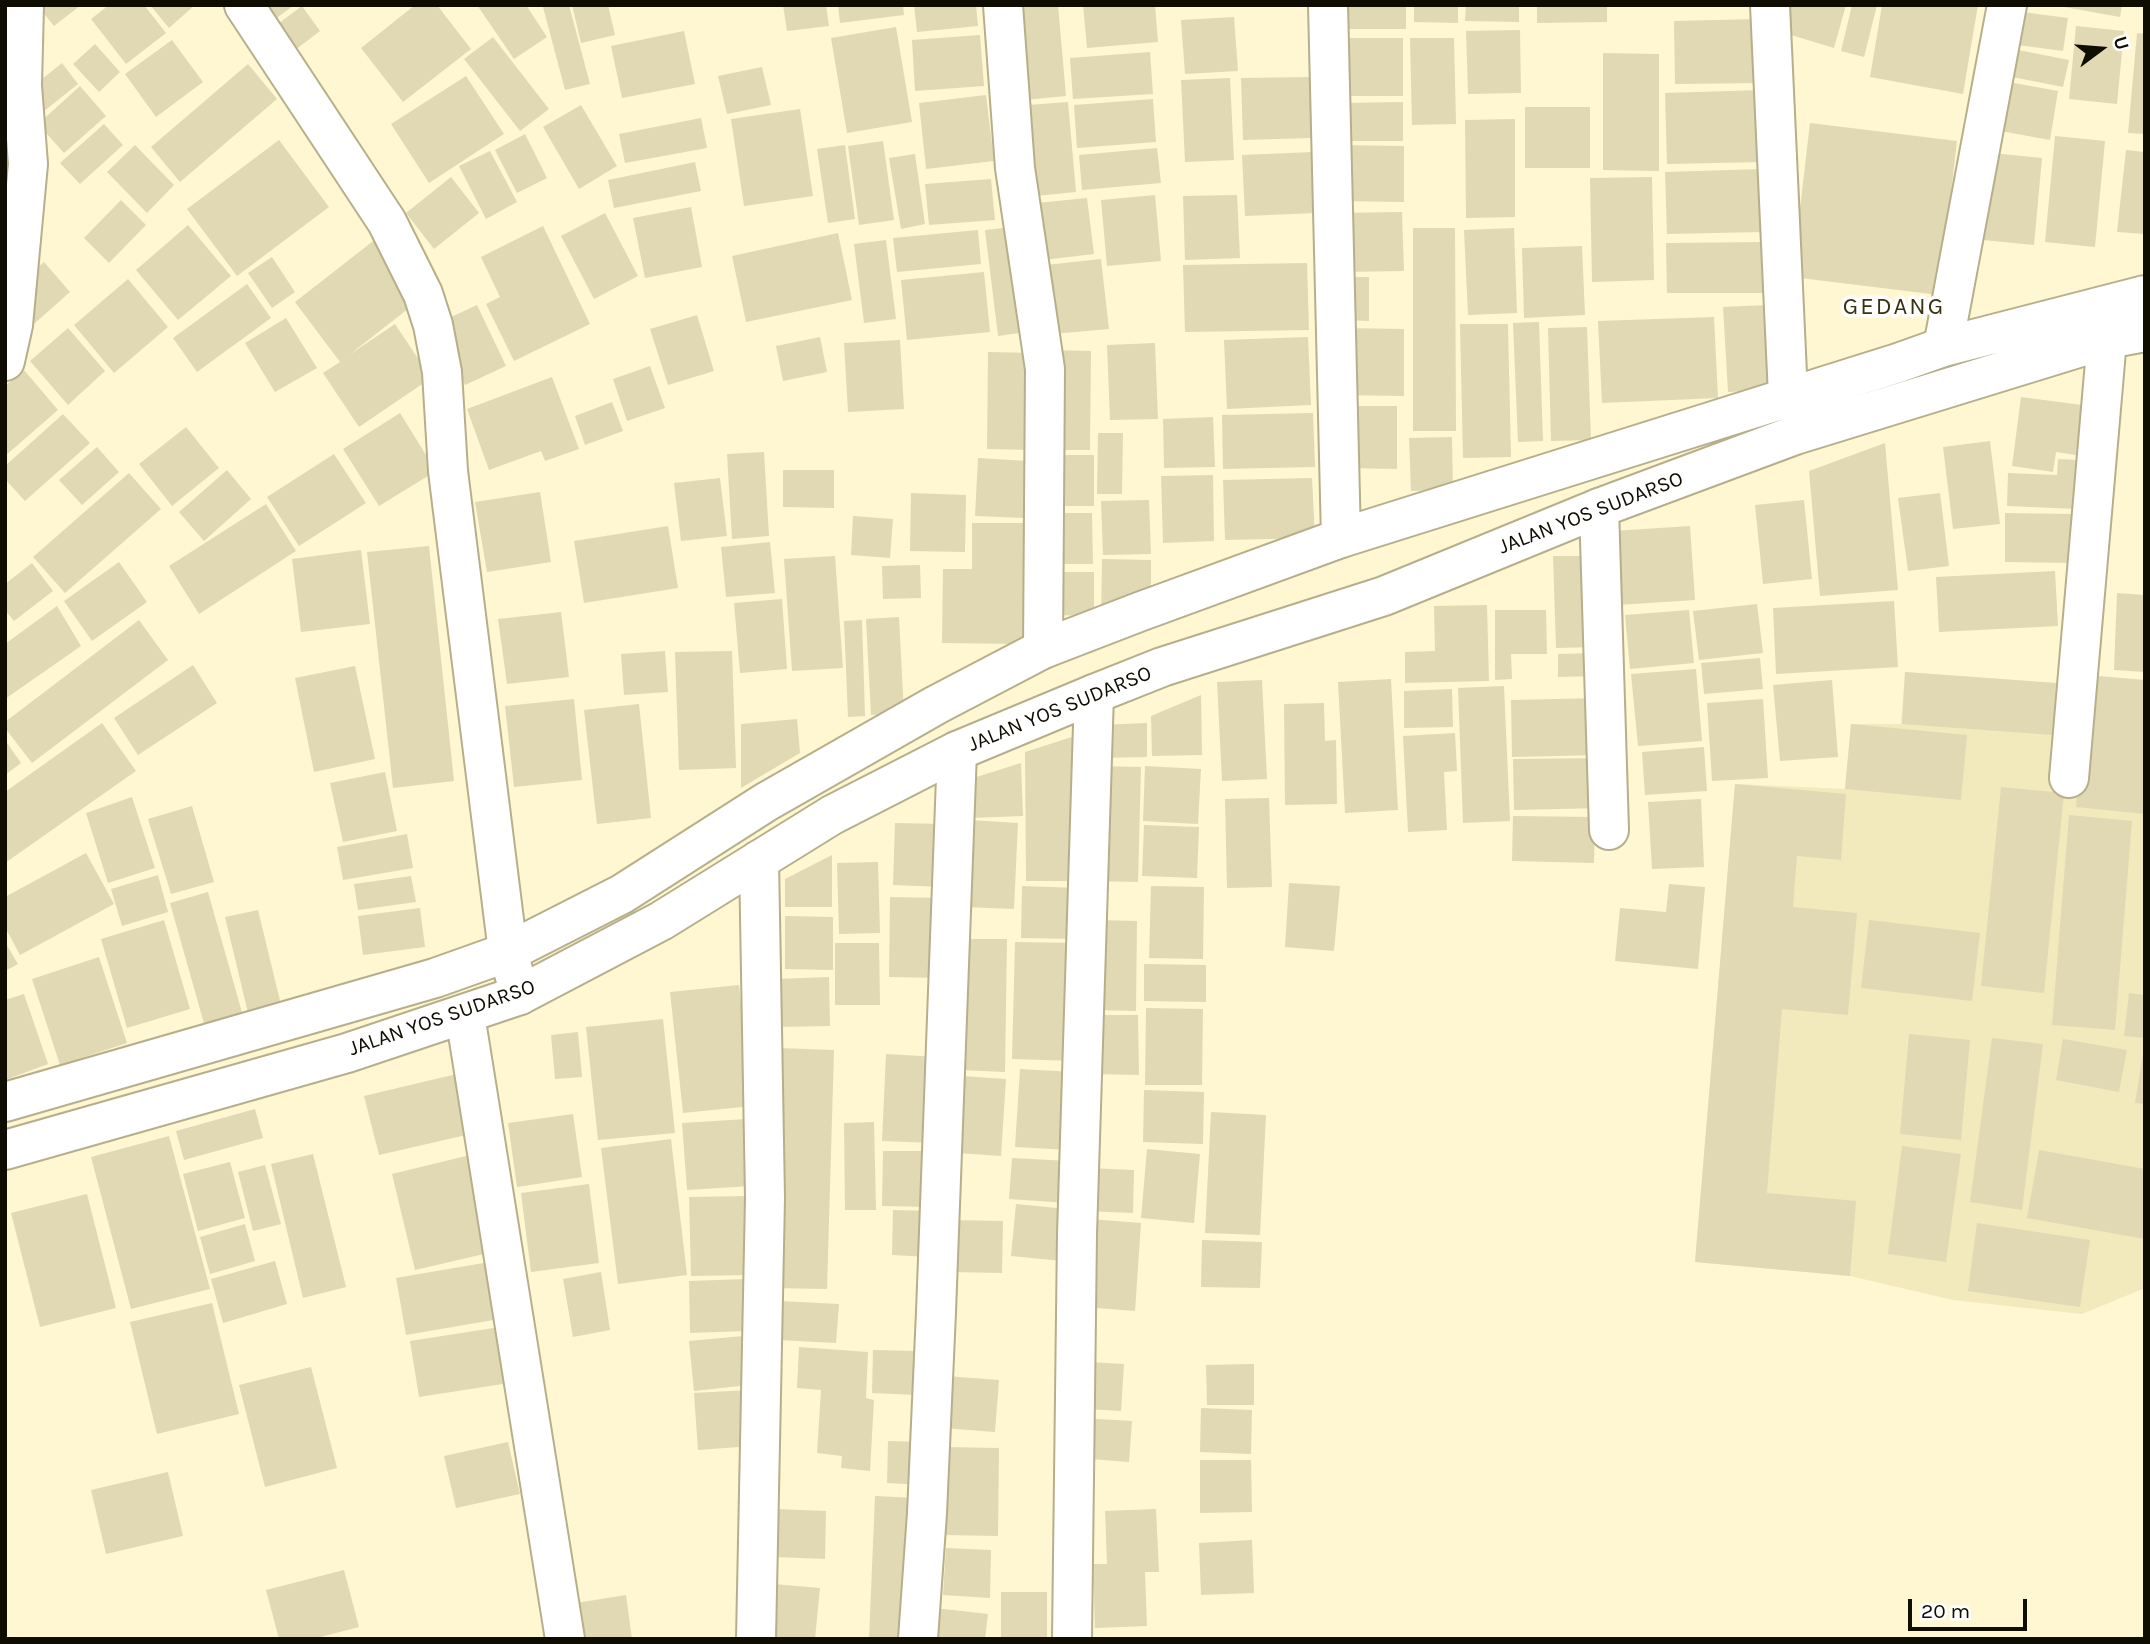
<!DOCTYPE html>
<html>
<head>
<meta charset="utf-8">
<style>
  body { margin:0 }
  #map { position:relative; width:2150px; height:1644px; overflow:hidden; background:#fef7d1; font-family:Karla,sans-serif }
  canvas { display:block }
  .frame { position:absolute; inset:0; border:7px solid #0f0c02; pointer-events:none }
  .north { position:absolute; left:2066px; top:14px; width:70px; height:70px; -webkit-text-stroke:5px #fff; paint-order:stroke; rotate:74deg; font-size:19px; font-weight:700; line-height:28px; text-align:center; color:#0f0c02 }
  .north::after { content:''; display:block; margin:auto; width:24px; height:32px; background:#0f0c02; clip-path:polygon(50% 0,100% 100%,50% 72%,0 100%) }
  .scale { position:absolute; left:1908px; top:1599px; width:119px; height:32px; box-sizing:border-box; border:4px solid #0f0c02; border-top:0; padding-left:9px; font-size:21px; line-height:24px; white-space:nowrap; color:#0f0c02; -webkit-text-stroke:5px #fff; paint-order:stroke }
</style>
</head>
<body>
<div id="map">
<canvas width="2150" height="1644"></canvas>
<div class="frame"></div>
<div class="north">U</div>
<div class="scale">20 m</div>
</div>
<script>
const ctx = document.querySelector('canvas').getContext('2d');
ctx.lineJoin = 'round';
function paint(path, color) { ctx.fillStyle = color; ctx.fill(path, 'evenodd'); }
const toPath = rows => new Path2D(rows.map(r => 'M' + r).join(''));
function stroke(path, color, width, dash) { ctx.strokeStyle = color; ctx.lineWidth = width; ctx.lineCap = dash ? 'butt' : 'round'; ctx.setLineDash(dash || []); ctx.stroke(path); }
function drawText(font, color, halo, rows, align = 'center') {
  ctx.font = font + ' Karla,sans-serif'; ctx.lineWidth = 7; ctx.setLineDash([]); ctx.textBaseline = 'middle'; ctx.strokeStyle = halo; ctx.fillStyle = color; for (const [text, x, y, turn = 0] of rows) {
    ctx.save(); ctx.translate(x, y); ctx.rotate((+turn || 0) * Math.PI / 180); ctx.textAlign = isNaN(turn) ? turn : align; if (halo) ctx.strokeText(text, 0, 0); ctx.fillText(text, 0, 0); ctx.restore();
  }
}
paint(toPath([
  [1905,672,2056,683,2053,735,2069,791,2145,799,2145,1288,2082,1314,1953,1300,1850,1276,1695,1262,1735,784,1845,789,1851,724,1901,724]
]), '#f2e9bd');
paint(toPath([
  [37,5,81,5,54,26],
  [109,5,144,5,166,33,126,64,91,19],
  [150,5,195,5,169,28],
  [251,5,294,5,266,26],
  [415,5,437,5,471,49,403,102,361,48],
  [477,5,526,5,547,37,514,59],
  [549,5,569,5,590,84,565,90,543,7],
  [572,5,608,5,615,35,581,43],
  [783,5,826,5,829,26,787,31],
  [838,5,903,5,904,15,840,23],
  [914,5,976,5,978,26,917,32],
  [1017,5,1058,5,1066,96,1025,100],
  [1083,5,1155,5,1158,42,1087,48],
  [1344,5,1406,5,1406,29,1344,29],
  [1414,5,1458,5,1458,23,1414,22],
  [1466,5,1519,5,1519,22,1465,21],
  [1537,5,1607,5,1607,22,1537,23],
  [1786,5,1846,5,1834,48,1778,31],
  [1852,5,1877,5,1864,57,1841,51],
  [1882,5,1978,5,1963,94,1870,77],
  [2053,5,2122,5,2120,17],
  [302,6,320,31,286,57,267,32],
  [2015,11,2068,18,2063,51,2010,44],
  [1234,17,1238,71,1185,74,1181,20],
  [1758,19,1760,83,1675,84,1674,21],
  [2076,26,2124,31,2117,104,2069,99],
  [896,27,912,122,847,133,831,38],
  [1520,30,1521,93,1468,94,1466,31],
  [684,31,695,84,622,98,611,46],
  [2137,33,2145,34,2145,134,2128,133],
  [980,35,984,86,915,91,912,40],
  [493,37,549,109,520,131,464,59],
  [1341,38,1403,38,1403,96,1341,96],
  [1410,38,1454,38,1456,124,1412,125],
  [172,40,203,82,156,117,125,74],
  [95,44,120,72,99,92,73,64],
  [2008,48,2069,60,2063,87,2002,75],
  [1150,52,1153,94,1073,99,1070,58],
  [1603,53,1659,54,1659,171,1603,170],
  [62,63,78,84,43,112,27,91],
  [248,64,277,99,180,182,151,147],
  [762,67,771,105,727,114,718,76],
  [466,76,504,134,429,183,391,124],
  [1311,77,1312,138,1243,140,1241,78],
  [1230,78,1234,160,1185,162,1181,80],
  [2003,81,2058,91,2050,140,1995,130],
  [80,86,106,116,64,153,38,124],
  [1761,90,1764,162,1667,164,1665,93],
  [986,95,994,161,926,169,919,103],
  [1153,99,1156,142,1077,148,1074,105],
  [1068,102,1076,192,1036,196,1028,105],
  [1403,102,1403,141,1345,141,1345,103],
  [581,105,617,166,579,189,543,127],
  [1525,107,1590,107,1590,168,1525,168],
  [800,109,813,196,744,206,731,119],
  [701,118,707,148,625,163,619,134],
  [1515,119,1515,217,1466,218,1465,120],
  [1810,123,1957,141,1939,295,1792,277],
  [104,124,123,145,80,184,60,163],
  [525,134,547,178,517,193,495,150],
  [2055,136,2105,141,2095,247,2045,242],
  [279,140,329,207,237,276,187,209],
  [883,141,894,220,859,225,848,146],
  [135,145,174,185,147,213,107,172],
  [845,145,855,219,828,223,817,149],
  [1338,145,1404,146,1404,202,1338,201],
  [1157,148,1161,183,1082,190,1079,155],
  [2126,150,2145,152,2145,234,2117,232],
  [490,151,517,202,486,219,459,166],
  [1313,152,1316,213,1245,216,1242,155],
  [1992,153,2042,158,2034,245,1983,240],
  [915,154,925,224,901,229,889,158],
  [695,162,701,191,614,208,608,180],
  [1762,169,1763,232,1667,234,1665,172],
  [451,177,479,213,434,249,406,213],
  [1652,177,1654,280,1592,282,1590,178],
  [991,179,995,220,929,225,925,184],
  [1155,195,1161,261,1107,266,1101,200],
  [1237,195,1240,258,1185,260,1183,196],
  [1087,198,1094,254,1043,260,1037,203],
  [121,200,146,225,109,263,84,238],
  [691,207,702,267,645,278,633,218],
  [1402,212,1404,271,1340,272,1339,213],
  [605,213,638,276,594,299,561,236],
  [188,225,231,276,178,320,136,270],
  [543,226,590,324,514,361,486,304,500,297,481,257],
  [1013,227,1027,332,998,336,985,230],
  [1413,228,1455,228,1456,431,1413,431],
  [1514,228,1517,313,1468,315,1464,230],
  [978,230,981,264,897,272,893,238],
  [838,233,852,300,746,322,732,256],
  [377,238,422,298,349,355,395,324,431,378,359,427,323,373,340,362,295,302],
  [886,240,896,319,864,323,854,244],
  [1765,242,1766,293,1667,293,1666,243],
  [1582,246,1585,315,1524,318,1522,248],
  [272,257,295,292,272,308,248,273],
  [1101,259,1109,329,1053,334,1046,265],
  [44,262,70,292,18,338,23,280],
  [1307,263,1309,330,1185,332,1183,265],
  [984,272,990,332,907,340,901,280],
  [1342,277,1369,277,1369,321,1342,320],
  [128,279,168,327,114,373,74,325],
  [247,284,271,318,197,372,173,338],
  [477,305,506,366,465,385,436,324],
  [1766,305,1772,390,1728,392,1723,307],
  [697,315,714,371,668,385,650,329],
  [1714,317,1718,398,1602,403,1598,321],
  [286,318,317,368,275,392,245,343],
  [1539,322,1543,441,1518,442,1513,323],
  [1460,324,1508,324,1511,457,1463,458],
  [1587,327,1591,440,1551,441,1548,328],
  [68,328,105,371,68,405,30,361],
  [1341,328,1404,329,1404,396,1341,395],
  [820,337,827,372,783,381,776,346],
  [1308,337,1311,405,1227,409,1224,340],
  [900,340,904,409,848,412,844,343],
  [1155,343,1158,419,1110,420,1107,345],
  [1051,350,1091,351,1090,450,1050,450],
  [988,352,1033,353,1032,450,987,449],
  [650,366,665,408,627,421,613,379],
  [24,370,58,410,5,456,5,386],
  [552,377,579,449,545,461,541,451,489,470,467,409],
  [2021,397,2082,405,2076,455,2056,452,2053,472,2012,466],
  [612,402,623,431,585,445,575,416],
  [1344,406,1397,406,1397,469,1344,468],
  [400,413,436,471,379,506,343,449],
  [1313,413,1315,467,1223,469,1222,415],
  [63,414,90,443,25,501,5,479,5,466],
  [1213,417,1215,467,1164,468,1163,419],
  [186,427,219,468,172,506,139,464],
  [1098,433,1123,433,1122,494,1097,494],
  [1452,437,1453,490,1411,491,1409,438],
  [1990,441,2000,524,1953,529,1943,447],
  [1885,443,1898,590,1820,596,1809,471],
  [97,447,119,472,82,505,59,480],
  [764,452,769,536,732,539,727,454],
  [334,454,366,503,299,546,267,497],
  [1051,455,1094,455,1094,506,1051,506],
  [978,458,1027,461,1024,518,975,516],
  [2058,459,2080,460,2078,509,2007,506,2008,473,2057,475],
  [227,470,251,499,204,541,179,512],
  [783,470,834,470,834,508,783,507],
  [129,473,161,509,65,593,33,557],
  [1213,475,1214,541,1163,543,1161,476],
  [720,478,727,536,681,541,674,483],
  [1312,478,1315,538,1225,540,1223,480],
  [540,492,551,562,487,572,475,502],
  [911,493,966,495,965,552,910,551],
  [1940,493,1949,566,1908,571,1898,498],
  [1149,500,1151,554,1103,555,1101,501],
  [1804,500,1812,579,1763,584,1755,505],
  [266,504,296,551,199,614,169,566],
  [1050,513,1092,513,1093,564,1051,564],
  [2005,513,2075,514,2074,563,2005,562],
  [853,516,893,519,890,558,851,555],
  [972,523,1024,523,1024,644,942,643,943,569,972,569],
  [668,526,678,588,584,603,574,541],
  [1690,526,1695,600,1618,605,1613,531],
  [770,542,775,593,726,597,721,547],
  [429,546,454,781,393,788,367,552],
  [361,550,370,624,301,632,292,559],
  [835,556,843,668,792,671,784,559],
  [1553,556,1592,556,1595,647,1556,648],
  [1102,559,1151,560,1151,604,1101,621],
  [119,562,147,602,92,641,64,601],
  [32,563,53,591,14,621,5,610,5,584],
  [920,565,921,598,883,599,882,566],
  [2055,571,2058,626,1939,632,1936,577],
  [1051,572,1094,572,1094,616,1050,615],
  [2117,593,2145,595,2145,672,2114,670],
  [782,599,787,669,740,673,734,603],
  [1894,601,1898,667,1776,674,1773,608],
  [1757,604,1763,653,1699,660,1693,611],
  [1487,605,1489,681,1405,683,1405,652,1435,651,1434,606],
  [57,606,81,646,5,699,5,644],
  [1495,610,1546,610,1547,654,1511,654,1512,679,1495,680],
  [1689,610,1694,663,1630,669,1625,615],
  [561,612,569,677,507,684,498,619],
  [899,617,904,713,871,715,866,619],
  [139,620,168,660,32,763,5,728,5,722],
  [862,620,865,716,848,717,844,621],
  [665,651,668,692,624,695,621,654],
  [732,651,736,768,679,770,675,652],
  [1596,653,1596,676,1558,677,1558,654],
  [1760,658,1763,689,1704,694,1701,663],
  [193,665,217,703,138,755,114,718],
  [355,666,375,759,314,772,295,678],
  [1696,669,1702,741,1638,746,1631,674],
  [1905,672,2056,683,2053,735,1902,724],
  [2087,675,2145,680,2145,814,2076,807],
  [1391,679,1398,810,1345,813,1338,682],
  [1262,680,1267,779,1222,781,1217,682],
  [1832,680,1838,757,1780,761,1773,685],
  [1504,686,1510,821,1463,823,1458,688],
  [1452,689,1453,727,1404,728,1404,691],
  [1201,695,1202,755,1152,756,1151,716],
  [1600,698,1601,755,1512,757,1511,700],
  [574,699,582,780,514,787,505,706],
  [1763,699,1768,778,1712,781,1707,703],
  [1324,703,1325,741,1336,740,1337,804,1285,805,1284,704],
  [639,704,651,818,597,824,584,710],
  [797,719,800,753,741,788,741,724],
  [102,723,136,771,5,863,5,792],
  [1147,723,1147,757,1100,758,1098,725],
  [1851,724,1967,735,1961,800,1845,789],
  [1455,733,1457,771,1444,772,1447,830,1408,832,1403,736],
  [1081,734,1080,881,1026,881,1025,752],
  [5,740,21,763,5,775],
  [1704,747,1707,791,1645,795,1642,752],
  [1603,758,1603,808,1514,810,1513,759],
  [1021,763,1023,816,971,818,970,779],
  [1097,766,1141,767,1138,882,1094,881],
  [1145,766,1201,769,1198,824,1143,821],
  [385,772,397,831,343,842,330,783],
  [1735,784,1846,794,1841,860,1797,856,1793,907,1857,913,1848,1015,1782,1009,1767,1193,1856,1201,1850,1276,1695,1262],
  [2001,787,2064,793,2044,993,1981,986],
  [132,797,155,868,108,883,86,813],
  [1269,798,1272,887,1227,888,1225,799],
  [1701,799,1704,867,1652,869,1648,802],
  [192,806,214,882,171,894,148,819],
  [2069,815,2132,821,2115,1030,2052,1025],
  [1513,816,1595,817,1594,863,1512,861],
  [969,820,1018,823,1014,909,965,907],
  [895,823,945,824,943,887,893,885],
  [1144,825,1199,827,1197,878,1142,876],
  [407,834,413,868,343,880,337,847],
  [86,853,114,904,20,955,5,927,5,897],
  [832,855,832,907,785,907,785,879],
  [878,862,880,933,839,934,837,863],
  [158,875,168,912,122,926,111,889],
  [411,876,416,902,358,910,354,884],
  [1289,883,1340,886,1334,951,1285,947],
  [1669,884,1705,887,1698,969,1615,961,1620,908,1666,912],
  [1022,886,1079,888,1078,939,1021,938],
  [1151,886,1204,887,1203,959,1149,958],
  [208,892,243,1016,205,1027,170,903],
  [890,897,946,898,944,978,889,977],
  [420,908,425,947,363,955,358,916],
  [258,910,282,1009,249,1017,225,917],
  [785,916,833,917,833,970,785,969],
  [164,920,190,1009,127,1028,101,939],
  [1096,920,1137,921,1136,1011,1095,1010],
  [1869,920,1980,933,1972,1001,1861,988],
  [962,939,1007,939,1005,1072,959,1070],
  [5,942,18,964,5,971],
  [1015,942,1078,943,1075,1061,1012,1059],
  [835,943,879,943,880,1005,835,1005],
  [99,957,127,1043,60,1065,32,979],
  [1144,964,1206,965,1206,1002,1144,1001],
  [829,977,830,1026,778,1027,776,979],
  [739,985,752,1106,683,1113,670,992],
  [2129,993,2145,995,2145,1038,2124,1036],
  [24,994,48,1064,5,1080,5,1000],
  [1146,1008,1203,1009,1202,1085,1145,1085],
  [1093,1015,1138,1015,1139,1075,1093,1074],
  [663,1019,675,1133,598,1140,586,1027],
  [578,1032,582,1077,555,1079,551,1035],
  [1909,1034,1970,1040,1961,1140,1900,1134],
  [1992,1038,2043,1044,2022,1210,1970,1202],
  [2063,1039,2127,1050,2119,1092,2056,1080],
  [777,1048,834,1050,827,1289,771,1288],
  [886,1054,938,1057,934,1143,882,1141],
  [2143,1054,2145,1055,2145,1104,2135,1103],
  [1020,1069,1074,1072,1069,1150,1015,1147],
  [465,1072,479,1132,379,1155,364,1096],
  [962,1076,1006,1079,1001,1156,957,1153],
  [1144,1090,1204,1092,1203,1144,1143,1142],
  [255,1109,263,1138,184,1160,176,1131],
  [1211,1112,1266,1115,1260,1235,1205,1233],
  [573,1114,582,1177,517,1187,508,1123],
  [747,1119,751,1186,687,1190,682,1123],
  [874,1122,876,1210,845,1210,844,1123],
  [169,1136,210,1289,131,1309,91,1157],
  [671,1139,687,1275,618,1284,601,1148],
  [1902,1146,1961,1154,1946,1262,1888,1254],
  [1147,1149,1200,1154,1194,1223,1141,1218],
  [2039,1150,2145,1169,2145,1239,2027,1218],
  [883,1151,931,1151,931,1207,882,1206],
  [313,1154,346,1287,303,1298,271,1164],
  [474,1154,497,1251,415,1270,392,1174],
  [1012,1158,1070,1161,1068,1203,1009,1199],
  [230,1162,245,1218,198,1231,183,1174],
  [265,1165,281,1224,253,1231,238,1172],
  [1087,1168,1134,1170,1133,1213,1086,1211],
  [589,1184,599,1263,531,1272,521,1193],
  [87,1194,116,1308,40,1327,11,1213],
  [748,1196,750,1275,691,1276,689,1197],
  [1016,1204,1067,1209,1062,1261,1011,1256],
  [893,1210,931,1211,929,1257,892,1255],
  [1090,1219,1141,1223,1135,1311,1084,1307],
  [952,1220,1003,1221,1002,1273,951,1272],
  [1977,1223,2090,1240,2080,1307,1968,1291],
  [245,1224,255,1261,210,1274,200,1237],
  [1202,1240,1262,1242,1260,1288,1201,1287],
  [275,1261,287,1304,223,1323,211,1279],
  [495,1261,505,1318,406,1335,396,1278],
  [601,1272,610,1330,573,1337,563,1279],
  [746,1279,747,1331,690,1333,689,1281],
  [780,1301,839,1304,836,1343,778,1340],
  [212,1303,239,1414,157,1434,130,1322],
  [500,1327,509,1383,419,1397,410,1341],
  [743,1336,749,1385,694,1391,689,1341],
  [799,1347,868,1352,866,1398,874,1400,870,1471,841,1468,842,1456,817,1453,821,1390,797,1388],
  [873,1350,917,1351,916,1395,872,1393],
  [1090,1362,1124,1364,1121,1411,1087,1409],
  [1254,1364,1254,1405,1207,1405,1206,1365],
  [311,1367,337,1468,265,1487,239,1385],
  [946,1376,999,1380,995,1432,943,1428],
  [748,1390,752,1446,698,1450,694,1393],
  [1201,1408,1252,1410,1251,1454,1200,1452],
  [1080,1418,1132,1421,1129,1462,1077,1458],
  [888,1441,924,1442,922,1485,887,1483],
  [508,1442,520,1494,456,1508,444,1456],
  [947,1447,999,1448,998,1536,946,1535],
  [1200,1460,1251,1460,1252,1512,1200,1513],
  [168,1472,183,1536,106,1554,91,1490],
  [875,1496,917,1498,911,1639,869,1639],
  [777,1509,826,1511,825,1559,775,1557],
  [1156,1509,1159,1572,1145,1572,1147,1626,1095,1628,1093,1564,1107,1564,1105,1511],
  [1252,1540,1254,1593,1201,1595,1199,1543],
  [946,1548,991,1550,990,1598,943,1595],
  [344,1570,359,1627,313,1639,279,1639,266,1590],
  [774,1584,820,1588,815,1639,769,1639],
  [1001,1592,1047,1592,1047,1639,1001,1639],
  [626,1595,632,1639,575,1639,570,1604],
  [935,1608,988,1614,985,1639,932,1639]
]), '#e0d9b4');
const minor = toPath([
  [244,5,387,222,423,294,433,325,442,372,448,471,508,952,520,995],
  [1003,5,1015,168,1045,369,1043,649],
  [1328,5,1341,538],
  [1770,5,1788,396],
  [1943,347,2007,5],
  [5,361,13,325,28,164,22,86,24,5],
  [1599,508,1609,830],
  [2069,778,2107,339],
  [465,1015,565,1639],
  [756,1639,765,1198,759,860],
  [918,1639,927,1513,936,1312,957,751],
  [1072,1639,1077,1234,1094,694]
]);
const major = toPath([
  [5,1102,435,978,508,952,622,894,766,802,936,705,1043,649,1139,612,1341,538,1898,363,1943,347,2145,295],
  [5,1150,347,1053,520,995,661,921,832,815,957,751,1094,694,1162,667,1384,596,1599,508,1795,435,2107,339,2145,332]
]);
stroke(minor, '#b6af8b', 42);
stroke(major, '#b6af8b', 42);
stroke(minor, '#fff', 38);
stroke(major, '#fff', 38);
drawText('21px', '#0f0c02', '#fff', [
  ["JALAN YOS SUDARSO",1591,513,-21],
  ["JALAN YOS SUDARSO",1060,709,-22],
  ["JALAN YOS SUDARSO",442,1018,-19]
]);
ctx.letterSpacing = '2px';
drawText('24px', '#383211', '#fff', [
  ["GEDANG",1894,307]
]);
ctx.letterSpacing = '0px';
</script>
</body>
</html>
